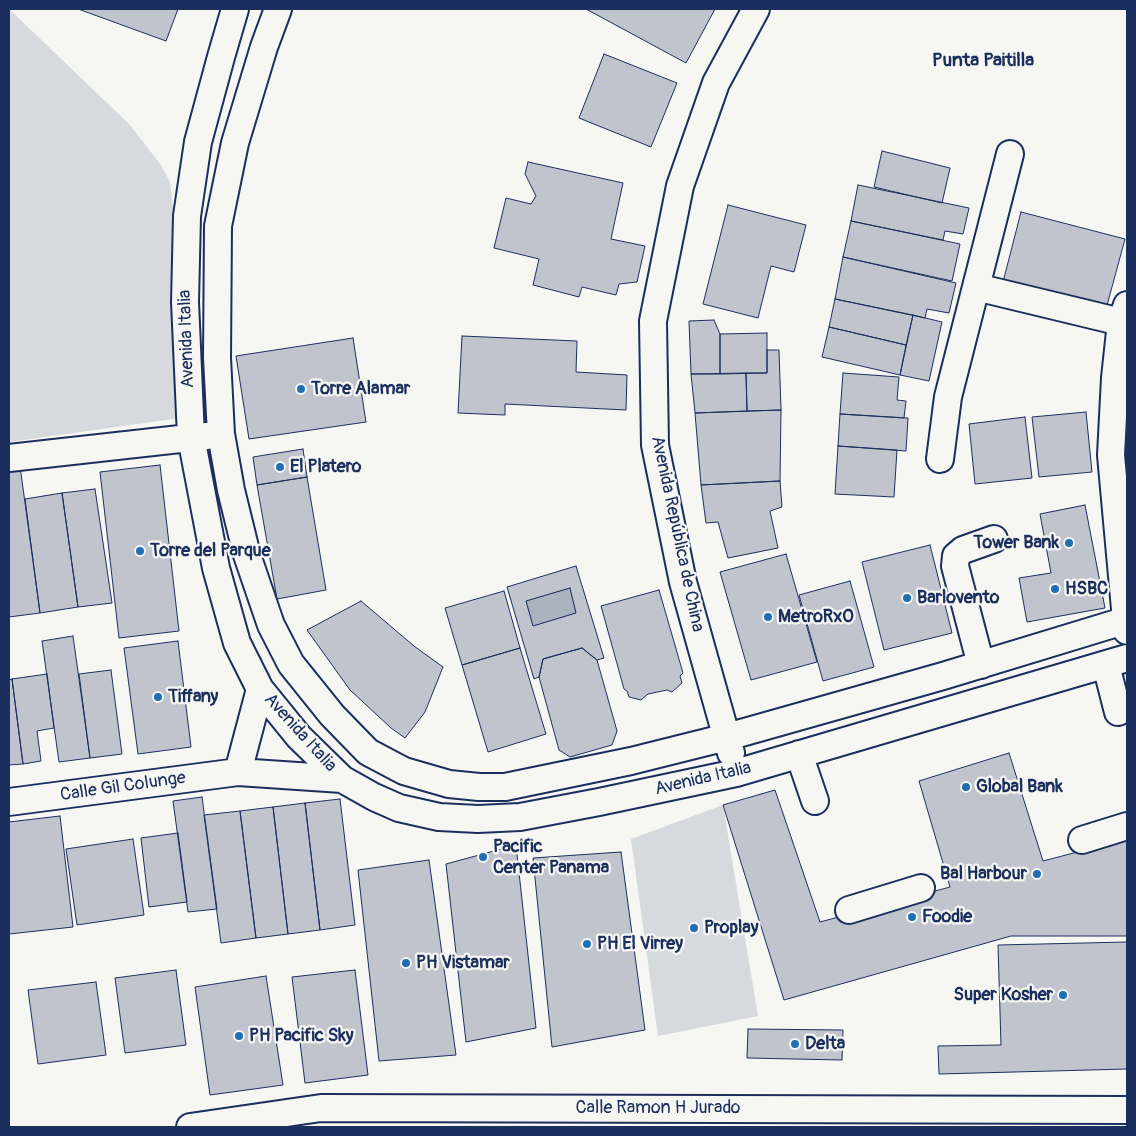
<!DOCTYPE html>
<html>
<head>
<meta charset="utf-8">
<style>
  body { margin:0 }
  #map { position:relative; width:1136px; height:1136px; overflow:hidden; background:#f6f6f2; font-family:Pangolin,sans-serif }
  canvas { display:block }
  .frame { position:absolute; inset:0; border:10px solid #1b2f5e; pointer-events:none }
</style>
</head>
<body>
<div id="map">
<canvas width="1136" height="1136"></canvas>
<div class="frame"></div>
</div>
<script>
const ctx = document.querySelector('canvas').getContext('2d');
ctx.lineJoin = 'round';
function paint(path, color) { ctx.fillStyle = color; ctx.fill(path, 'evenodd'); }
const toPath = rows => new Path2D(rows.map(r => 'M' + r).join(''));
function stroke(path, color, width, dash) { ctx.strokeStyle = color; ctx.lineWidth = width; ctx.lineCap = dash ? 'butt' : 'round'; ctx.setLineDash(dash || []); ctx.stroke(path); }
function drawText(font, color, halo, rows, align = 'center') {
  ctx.font = font + ' Pangolin,sans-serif'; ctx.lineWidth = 4.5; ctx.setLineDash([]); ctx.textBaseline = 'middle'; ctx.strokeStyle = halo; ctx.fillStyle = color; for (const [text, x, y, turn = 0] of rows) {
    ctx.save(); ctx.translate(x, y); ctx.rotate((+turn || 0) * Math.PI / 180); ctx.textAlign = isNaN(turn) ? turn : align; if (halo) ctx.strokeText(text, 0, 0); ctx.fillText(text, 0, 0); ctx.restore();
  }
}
paint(toPath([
  [9,9,129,124,161,165,170,182,177,242,180,418,9,442],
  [723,805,758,1016,658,1036,631,839]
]), '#d6d9dd');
const water = toPath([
  [570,588,576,613,533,626,526,601,570,588]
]);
paint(water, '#abb2c0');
stroke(water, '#717e99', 1);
const building = toPath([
  [78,9,178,9,166,41,78,9],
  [586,9,715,9,686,63,586,9],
  [604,54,677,83,651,147,579,118,604,54],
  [882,151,950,168,942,203,874,187,882,151],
  [528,162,623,183,611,239,645,246,637,282,619,284,616,295,582,287,579,297,533,285,539,259,494,248,506,198,531,204,536,196,525,174,528,162],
  [858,185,969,208,963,234,945,231,943,240,851,221,858,185],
  [728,205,806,225,794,272,771,266,758,318,703,304,728,205],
  [1021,212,1125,239,1106,309,1003,282,1021,212],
  [851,221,960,244,952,281,843,257,851,221],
  [843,257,956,283,949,313,927,309,925,318,835,299,843,257],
  [835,299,913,315,906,345,829,327,835,299],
  [913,315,942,322,929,381,900,375,913,315],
  [714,320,720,334,720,374,691,374,689,321,714,320],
  [829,327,906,345,900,375,822,357,829,327],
  [767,333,767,373,720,374,720,334,767,333],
  [462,336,577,341,576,372,627,375,626,410,505,404,505,415,458,413,462,336],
  [353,338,366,422,249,439,236,356,353,338],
  [767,350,779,350,781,410,747,411,746,373,767,373,767,350],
  [746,373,747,411,695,413,691,374,746,373],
  [843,373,899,377,897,400,906,401,904,418,840,414,843,373],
  [781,410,780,481,701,485,695,413,781,410],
  [1086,412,1092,472,1039,477,1032,417,1086,412],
  [840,414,908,418,906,451,838,446,840,414],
  [1025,417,1032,478,975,484,969,424,1025,417],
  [838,446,897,450,894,497,835,494,838,446],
  [303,449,307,477,257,485,253,457,303,449],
  [160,465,179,631,119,638,100,472,160,465],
  [20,466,40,613,9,617,9,468,20,466],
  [307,477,326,590,277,599,257,485,307,477],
  [780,481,782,507,770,511,778,548,728,558,718,522,706,523,701,485,780,481],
  [95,489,112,603,78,607,62,493,95,489],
  [62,493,78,607,40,613,25,499,62,493],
  [1085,505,1105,608,1027,622,1019,578,1051,573,1040,514,1085,505],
  [930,545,952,633,884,650,862,562,930,545],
  [786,554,817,662,751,680,720,572,786,554],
  [576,566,604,658,597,660,582,648,543,659,539,677,534,679,507,587,576,566],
  [570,588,576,613,533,626,526,601,570,588],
  [850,581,874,667,823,681,799,595,850,581],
  [659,590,683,673,680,676,682,683,672,692,667,690,648,694,641,700,629,697,627,691,624,689,601,606,659,590],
  [504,591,520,648,462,665,445,608,504,591],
  [361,601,414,646,443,667,425,712,405,738,391,728,350,690,307,630,361,601],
  [73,636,90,758,59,762,42,641,73,636],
  [178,641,191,747,138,754,124,648,178,641],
  [520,648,546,734,488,752,462,665,520,648],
  [582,648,597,660,617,731,612,745,570,757,559,750,539,677,543,659,582,648],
  [111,670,122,754,90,758,79,674,111,670],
  [47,674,54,728,37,731,41,761,23,764,12,679,47,674],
  [12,679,23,764,9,765,9,680,12,679],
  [1009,753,1043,861,1127,839,1127,936,1011,936,784,1000,723,805,775,790,820,922,950,887,919,781,1009,753],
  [202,797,217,909,188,912,173,801,202,797],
  [340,799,355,925,320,930,305,803,340,799],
  [305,803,320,930,288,934,273,807,305,803],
  [273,807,288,934,256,938,240,811,273,807],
  [240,811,256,938,221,943,204,815,240,811],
  [60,816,73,927,9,934,9,822,60,816],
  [178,833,187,902,149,907,141,838,178,833],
  [133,839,144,915,77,925,66,849,133,839],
  [516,845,536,1028,466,1042,446,864,516,845],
  [621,852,645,1030,552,1047,533,858,621,852],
  [429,860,456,1055,379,1061,358,870,429,860],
  [1127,942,1127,1069,939,1074,938,1046,1001,1045,998,945,1127,942],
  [176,970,186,1045,125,1053,115,978,176,970],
  [355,970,368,1075,305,1083,292,977,355,970],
  [266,976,283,1085,210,1095,195,987,266,976],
  [96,982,106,1055,38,1064,28,990,96,982],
  [748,1029,843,1030,842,1060,747,1058,748,1029]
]);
paint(building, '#c0c4cd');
stroke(building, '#1b2f5e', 1);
const minor = toPath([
  [235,9,221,57,198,142,187,216,185,302,191,437,216,568,237,643,260,689,299,737,342,779,374,797,399,808,439,817,478,819,520,817,599,802,736,773,1127,658],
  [278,9,264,47,235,143,218,226,217,358,221,434,231,490,247,555,271,625,291,664,332,715,368,752,404,771,449,784,479,787,505,787,631,761,727,737,943,676,1127,620],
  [976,287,1010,154],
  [1127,305,1121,322,1115,378,1111,455,1127,631],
  [9,458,207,436],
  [940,459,948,397,976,287,1121,322],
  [981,665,955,566,956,556,963,550,994,539],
  [1106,665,1118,712],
  [731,753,683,582,655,445,653,321,680,186,716,83,756,9],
  [799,754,815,801],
  [238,772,260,689],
  [9,802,238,772,342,779],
  [1082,840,1127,826],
  [849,910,921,888],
  [190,1127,321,1108,1127,1110]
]);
stroke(minor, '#1b2f5e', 30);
stroke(minor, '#f6f6f2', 26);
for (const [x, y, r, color] of [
  [301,389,5,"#1f6fb2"],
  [280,467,5,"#1f6fb2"],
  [1069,543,5,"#1f6fb2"],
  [140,551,5,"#1f6fb2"],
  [1055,589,5,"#1f6fb2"],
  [907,598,5,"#1f6fb2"],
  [768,617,5,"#1f6fb2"],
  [158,697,5,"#1f6fb2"],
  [966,787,5,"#1f6fb2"],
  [483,857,5,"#1f6fb2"],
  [1037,874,5,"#1f6fb2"],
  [912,917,5,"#1f6fb2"],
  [694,928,5,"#1f6fb2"],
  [587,944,5,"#1f6fb2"],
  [406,963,5,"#1f6fb2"],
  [1063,995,5,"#1f6fb2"],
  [239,1036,5,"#1f6fb2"],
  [795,1044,5,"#1f6fb2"]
]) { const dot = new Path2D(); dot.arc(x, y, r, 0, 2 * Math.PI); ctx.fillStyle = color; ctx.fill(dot); stroke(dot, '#f6f6f2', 2); }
drawText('18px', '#1b2f5e', '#f6f6f2', [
  ["Avenida Italia",187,339,-92],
  ["Avenida República de China",677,534,78],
  ["Avenida Italia",300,733,48],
  ["Avenida Italia",703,779,-13],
  ["Calle Gil Colunge",123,787,-8],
  ["Calle Ramon H Jurado",658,1108]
]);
drawText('bold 18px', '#1b2f5e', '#f6f6f2', [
  ["Torre Alamar",311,389],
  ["El Platero",290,467],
  ["Tower Bank",1059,543,"right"],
  ["Torre del Parque",150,551],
  ["HSBC",1065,589],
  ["Barlovento",917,598],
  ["MetroRxO",778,617],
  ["Tiffany",168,697],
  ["Global Bank",976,787],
  ["Pacific",493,847],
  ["Center Panama",493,868],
  ["Bal Harbour",1027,874,"right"],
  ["Foodie",922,917],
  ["Proplay",704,928],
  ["PH El Virrey",597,944],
  ["PH Vistamar",416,963],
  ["Super Kosher",1053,995,"right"],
  ["PH Pacific Sky",249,1036],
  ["Delta",805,1044]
], 'left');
drawText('bold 19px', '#1b2f5e', '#f6f6f2', [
  ["Punta Paitilla",983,61]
]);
</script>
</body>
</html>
